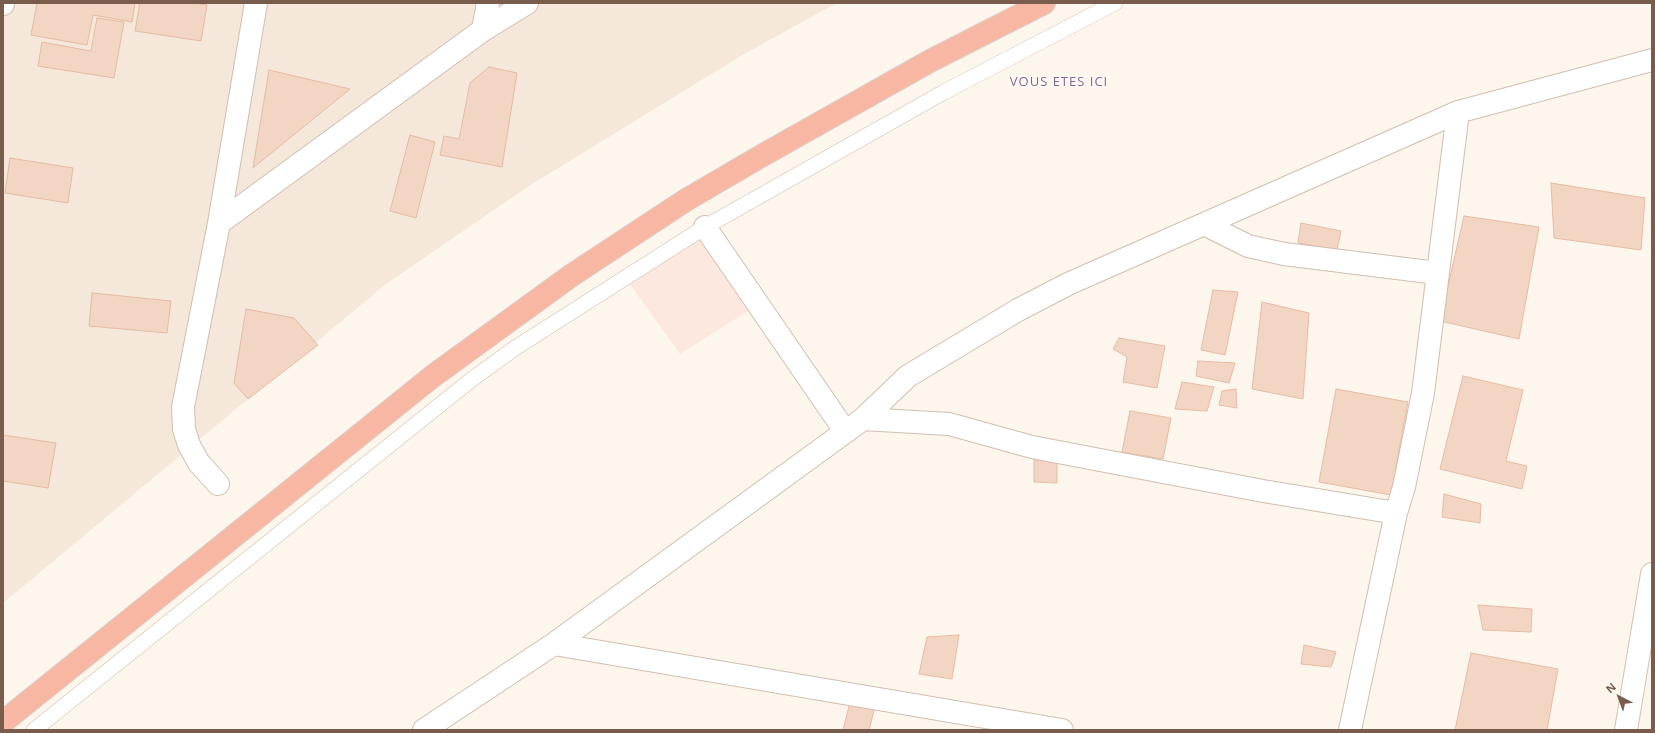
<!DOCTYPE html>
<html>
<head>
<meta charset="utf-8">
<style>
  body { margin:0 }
  #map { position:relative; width:1655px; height:733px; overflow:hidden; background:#fdf6ec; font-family:"Open Sans",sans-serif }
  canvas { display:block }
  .frame { position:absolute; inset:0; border:4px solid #7a5c4d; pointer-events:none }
  .north { position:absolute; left:1599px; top:677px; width:40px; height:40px; -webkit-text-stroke:3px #fffaf3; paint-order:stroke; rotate:318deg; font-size:11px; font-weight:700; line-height:16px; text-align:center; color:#7a5c4d }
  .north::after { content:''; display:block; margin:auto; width:14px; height:18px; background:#7a5c4d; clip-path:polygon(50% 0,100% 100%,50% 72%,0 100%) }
</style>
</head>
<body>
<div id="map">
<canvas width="1655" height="733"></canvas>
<div class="frame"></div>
<div class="north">N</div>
</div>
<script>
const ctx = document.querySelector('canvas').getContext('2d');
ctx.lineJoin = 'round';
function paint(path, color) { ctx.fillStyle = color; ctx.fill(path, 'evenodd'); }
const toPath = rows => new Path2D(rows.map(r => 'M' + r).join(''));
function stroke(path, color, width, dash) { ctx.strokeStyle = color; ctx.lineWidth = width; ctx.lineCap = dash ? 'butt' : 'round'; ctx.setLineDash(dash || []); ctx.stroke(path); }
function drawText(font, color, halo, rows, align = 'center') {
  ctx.font = font + ' "Open Sans",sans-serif'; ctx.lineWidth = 3.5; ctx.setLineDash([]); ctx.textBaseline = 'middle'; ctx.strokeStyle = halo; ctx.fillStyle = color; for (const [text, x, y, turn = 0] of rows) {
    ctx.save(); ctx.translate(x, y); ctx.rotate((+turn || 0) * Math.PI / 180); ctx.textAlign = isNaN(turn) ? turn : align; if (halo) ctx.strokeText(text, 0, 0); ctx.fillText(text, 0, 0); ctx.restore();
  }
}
paint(toPath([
  [3,3,837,3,744,54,529,186,386,284,3,603]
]), '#f5e8da');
paint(toPath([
  [699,238,748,311,680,354,629,283]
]), '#fde8e0');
const building = toPath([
  [37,3,135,3,132,22,93,15,87,45,31,35,37,3],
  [140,3,195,3,207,5,201,41,135,31,140,3],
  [97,18,124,22,114,78,38,66,42,42,91,51,97,18],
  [489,67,517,73,502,167,440,155,444,136,459,139,470,83,489,67],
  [269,70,350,89,253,168,269,70],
  [410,135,435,142,416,218,390,211,410,135],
  [10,158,73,168,68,203,5,193,10,158],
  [1551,183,1645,198,1641,250,1554,238,1551,183],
  [1464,216,1539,227,1519,339,1440,321,1464,216],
  [1301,223,1341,231,1337,250,1298,243,1301,223],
  [1213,290,1238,292,1225,355,1201,350,1213,290],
  [92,293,171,301,167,333,89,326,92,293],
  [1262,302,1309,313,1303,399,1252,389,1262,302],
  [246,309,294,318,318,345,248,399,234,383,246,309],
  [1119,338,1165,346,1157,388,1123,382,1127,357,1113,349,1119,338],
  [1198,361,1235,363,1229,383,1196,376,1198,361],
  [1463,376,1523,390,1506,461,1527,466,1522,489,1440,469,1463,376],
  [1182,382,1214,387,1207,411,1175,409,1182,382],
  [1236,389,1237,408,1219,405,1222,391,1236,389],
  [1336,389,1408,402,1391,495,1319,482,1336,389],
  [1130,411,1171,418,1163,459,1122,452,1130,411],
  [3,435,56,443,48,488,3,481,3,435],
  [1034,460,1057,461,1057,483,1034,482,1034,460],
  [1444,494,1481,504,1480,523,1442,517,1444,494],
  [1478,605,1532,609,1531,632,1483,630,1478,605],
  [959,635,952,679,919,674,927,637,959,635],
  [1304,645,1336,652,1331,667,1301,664,1304,645],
  [1471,653,1558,669,1547,730,1455,730,1471,653],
  [851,698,876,703,869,730,843,730,851,698]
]);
paint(building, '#f3d5c3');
stroke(building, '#e6bba3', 1);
const lane = toPath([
  [34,730,471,380,515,348,705,227,944,92,1115,3]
]);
const street = toPath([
  [3,4,3,3],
  [483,30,488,3],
  [219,223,483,30,527,3],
  [1204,224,1248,246,1284,254,1437,273],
  [705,227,845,431],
  [863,419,949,424,1032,447,1263,491,1396,513],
  [218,484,199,463,189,445,184,429,183,407,219,223,256,3],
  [554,644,1062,730],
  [424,730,554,644,863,419,908,376,1018,310,1068,284,1458,112,1652,60],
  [1350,730,1396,513,1404,487,1423,393,1458,112]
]);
const secondary = toPath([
  [1626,730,1652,574]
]);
const highway = toPath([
  [3,722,433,376,572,275,686,200,763,155,930,61,1044,3]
]);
stroke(lane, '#d1beb0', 16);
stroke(street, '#d1beb0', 24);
stroke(secondary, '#d6c0b0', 24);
stroke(highway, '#dad1cd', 24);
stroke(lane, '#fff', 15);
stroke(street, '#fff', 22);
stroke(secondary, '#fff', 22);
stroke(highway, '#f7b7a3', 22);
ctx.letterSpacing = '1px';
drawText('13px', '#846695', '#fffaf3', [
  ["VOUS ETES ICI",1059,82]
]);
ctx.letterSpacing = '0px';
</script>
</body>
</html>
